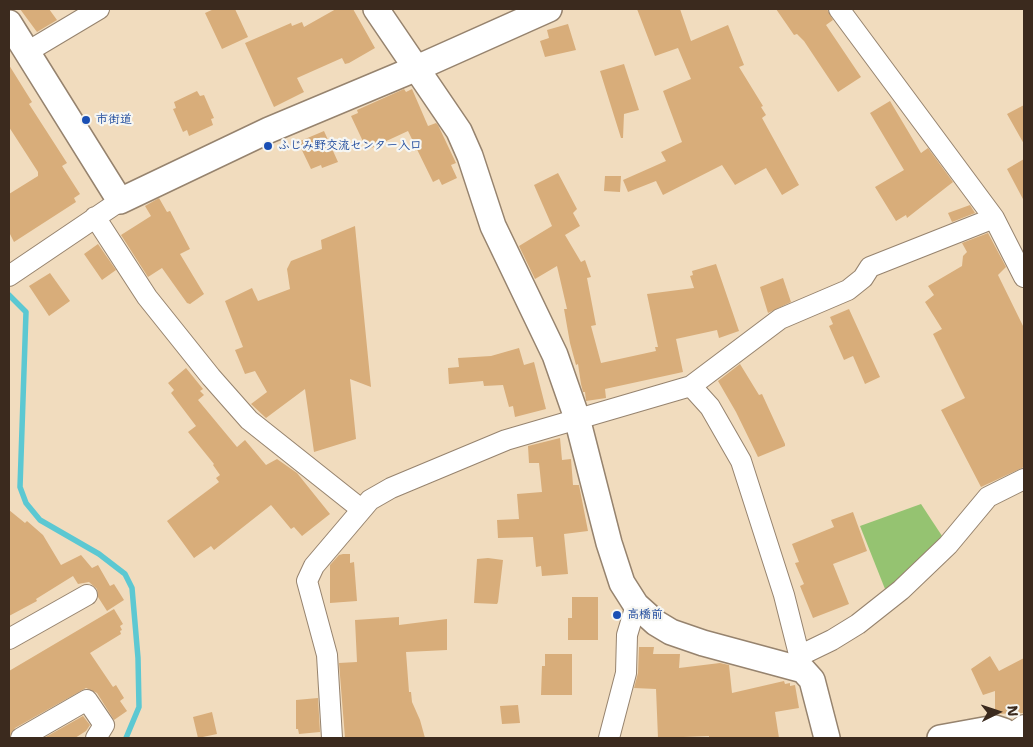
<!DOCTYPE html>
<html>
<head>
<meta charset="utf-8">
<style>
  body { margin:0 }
  #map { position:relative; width:1033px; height:747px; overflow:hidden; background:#f1dcbe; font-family:"Shantell Sans",sans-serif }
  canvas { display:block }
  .frame { position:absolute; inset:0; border:10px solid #3b2a1e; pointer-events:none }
  .north { position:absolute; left:973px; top:687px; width:50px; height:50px; -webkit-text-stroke:4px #f6f6f2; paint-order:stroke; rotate:86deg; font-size:14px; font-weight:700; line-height:20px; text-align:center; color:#3b2a1e }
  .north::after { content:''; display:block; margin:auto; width:18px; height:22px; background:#3b2a1e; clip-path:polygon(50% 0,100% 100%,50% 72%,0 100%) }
</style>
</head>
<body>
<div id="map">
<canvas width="1033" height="747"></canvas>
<div class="frame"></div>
<div class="north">N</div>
</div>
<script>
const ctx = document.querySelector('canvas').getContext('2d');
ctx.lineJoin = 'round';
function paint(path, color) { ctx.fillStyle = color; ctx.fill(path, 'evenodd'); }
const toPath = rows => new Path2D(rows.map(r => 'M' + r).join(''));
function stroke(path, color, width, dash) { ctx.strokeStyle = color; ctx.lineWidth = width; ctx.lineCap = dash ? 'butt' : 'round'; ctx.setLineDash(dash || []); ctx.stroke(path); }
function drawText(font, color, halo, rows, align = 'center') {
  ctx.font = font + ' "Shantell Sans","Klee One",sans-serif'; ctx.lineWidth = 4.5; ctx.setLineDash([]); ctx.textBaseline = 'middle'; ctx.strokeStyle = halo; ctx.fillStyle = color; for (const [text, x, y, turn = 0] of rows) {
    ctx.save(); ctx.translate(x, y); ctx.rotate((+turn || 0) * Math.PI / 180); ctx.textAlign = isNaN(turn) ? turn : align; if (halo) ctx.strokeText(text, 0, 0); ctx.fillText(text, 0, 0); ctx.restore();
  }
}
paint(toPath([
  [921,504,946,542,887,594,860,526]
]), '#95c371');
stroke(toPath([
  [9,295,26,312,20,487,26,503,40,520,99,554,125,574,132,588,138,658,139,707,126,738]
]), '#5cc8d2', 5.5);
paint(toPath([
  [20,9,49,9,57,20,37,32],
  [214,9,235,9,248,37,222,49,205,13],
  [336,9,353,9,375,48,349,63,345,64,342,58,297,78,304,92,274,107,245,43,291,23,292,26,302,22,304,27],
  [637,9,680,9,691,41,728,25,744,65,739,67,763,106,761,107,766,115,762,118,799,185,782,195,766,168,735,185,722,165,663,195,656,181,628,192,623,180,666,161,661,152,682,142,663,91,691,79,678,48,655,56],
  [776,9,827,9,833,20,826,25,861,77,838,92,804,41,797,34,794,35],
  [568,24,576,50,545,57,540,41,549,38,547,30],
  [624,64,639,110,624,114,623,138,621,138,600,71],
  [9,65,32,102,29,104,67,163,62,166,80,194,74,198,76,202,14,242,9,232,9,194,38,176,38,172,9,127],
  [404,89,406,92,412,89,428,126,436,123,438,125,456,163,451,165,457,178,442,185,439,179,433,182,408,131,367,150,351,116,358,113,357,110],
  [197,91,200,96,204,95,214,118,211,119,213,125,189,136,187,130,183,132,173,109,176,108,174,102],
  [890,101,921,153,928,148,953,182,907,218,906,215,896,221,875,187,904,170,870,113],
  [1024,105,1024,144,1007,114],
  [324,131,338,162,322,168,321,165,311,169,298,142],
  [1024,159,1024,201,1007,169],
  [558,173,577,209,573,213,580,226,565,235,581,262,585,260,591,277,587,278,596,325,591,326,601,363,656,351,655,347,658,347,647,294,694,288,690,276,693,275,692,271,716,264,739,331,719,338,717,330,676,339,683,372,605,389,606,398,586,401,585,392,583,392,581,384,578,364,576,365,570,343,564,309,567,309,557,266,535,279,519,246,552,226,534,185],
  [605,176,621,176,620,192,604,191],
  [159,198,167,212,170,211,190,249,180,254,204,294,190,304,187,303,162,268,148,277,121,235,151,216,145,206],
  [970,205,975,213,952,222,948,213],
  [355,226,371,387,350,379,356,439,314,452,305,389,266,418,251,404,267,392,255,371,245,374,235,350,243,347,225,301,252,288,258,301,290,289,287,269,291,261,322,249,321,240],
  [988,233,1006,267,998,275,1024,328,1024,467,981,487,941,410,965,398,933,334,942,329,925,302,934,295,928,286,962,266,963,256,967,252,962,243],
  [98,244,116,270,102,280,84,254],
  [50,273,70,301,49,316,29,286],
  [783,278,791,302,768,313,760,287],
  [849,309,880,377,865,384,853,356,844,360,829,326,833,324,830,317],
  [519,348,524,365,534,362,546,409,515,417,513,406,509,407,503,385,484,386,483,381,449,384,448,368,459,367,458,358,491,356],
  [740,364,759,395,762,394,785,444,785,446,758,457,736,412,718,381],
  [186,368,203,389,200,391,204,395,198,400,237,447,245,440,266,465,277,459,297,473,330,514,302,536,294,527,291,529,271,505,214,550,211,546,194,558,167,521,219,482,216,478,220,475,213,465,214,464,188,432,196,426,171,393,174,390,168,383],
  [560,438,562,460,571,459,573,485,579,485,588,531,564,534,568,574,542,576,541,566,536,567,533,537,498,538,497,520,519,519,517,494,542,492,539,463,529,463,528,446],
  [9,510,25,523,27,521,43,535,61,565,81,555,92,568,98,565,110,586,114,584,124,600,107,611,98,597,97,589,89,582,78,584,73,576,36,599,37,601,9,616],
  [853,512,867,551,833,564,849,604,813,618,800,586,804,584,795,563,799,562,792,544,834,527,831,520],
  [343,554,350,554,350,563,354,562,357,601,330,603,330,565,339,555],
  [488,558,503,560,498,602,497,604,474,603,477,559],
  [572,597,598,597,598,640,568,640,568,618,572,618],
  [114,609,123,624,120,626,122,630,120,631,121,634,90,653,113,687,116,685,124,698,120,701,127,711,114,720,97,693,86,688,15,728,9,738,9,671],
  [399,617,399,625,447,619,447,650,406,652,409,692,411,692,412,702,420,720,425,738,345,738,339,663,357,662,355,620],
  [639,647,654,647,653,654,680,654,679,668,720,663,729,665,732,693,784,681,785,684,790,683,790,686,795,685,799,708,775,712,779,738,709,738,709,736,658,738,656,689,634,688,638,673],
  [545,654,572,654,572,695,541,695,542,666,545,666],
  [990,656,999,671,1024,658,1024,713,995,714,995,691,983,695,971,669],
  [318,698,320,732,299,734,298,729,296,729,296,700],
  [518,705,520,723,502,724,500,706],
  [212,712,217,734,198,738,193,717],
  [83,716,90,725,86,731,75,738,44,738]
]), '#d8ad7a');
const minor = toPath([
  [839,9,994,218,1024,277],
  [27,52,99,9],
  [95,217,147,297,211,377,249,420,361,509],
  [9,276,120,201],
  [691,386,710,407,741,461,784,595,803,670],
  [9,639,87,595],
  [801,655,832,640,858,624,901,590,948,545,988,497,1024,479],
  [1010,735,1024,725],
  [21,738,87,700,104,725,96,738],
  [332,738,327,655,307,581,314,566,370,500,391,488,506,440,691,386,780,319,848,290,863,278,870,267,994,218],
  [609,738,626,673,627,635,636,605]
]);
const tertiary = toPath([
  [376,9,459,131,470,156,493,226,555,355,577,418,609,543,622,583,636,605,656,623,671,632,703,643,803,670,812,680,827,738],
  [9,23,120,201,269,130,417,68,549,9],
  [940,738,995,728,1004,731,1013,738]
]);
stroke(minor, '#96836e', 22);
stroke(tertiary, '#96836e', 28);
stroke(minor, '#fff', 20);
stroke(tertiary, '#fff', 25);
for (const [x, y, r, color] of [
  [86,120,5,"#1a4fb4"],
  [268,146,5,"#1a4fb4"],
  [617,615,5,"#1a4fb4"]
]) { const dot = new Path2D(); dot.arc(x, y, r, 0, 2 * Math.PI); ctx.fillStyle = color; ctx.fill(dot); stroke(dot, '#f6f6f2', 2); }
drawText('bold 12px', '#164399', '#f6f6f2', [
  ["市街道",96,120],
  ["ふじみ野交流センター入口",278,146],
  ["高橋前",627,615]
], 'left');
</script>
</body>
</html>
